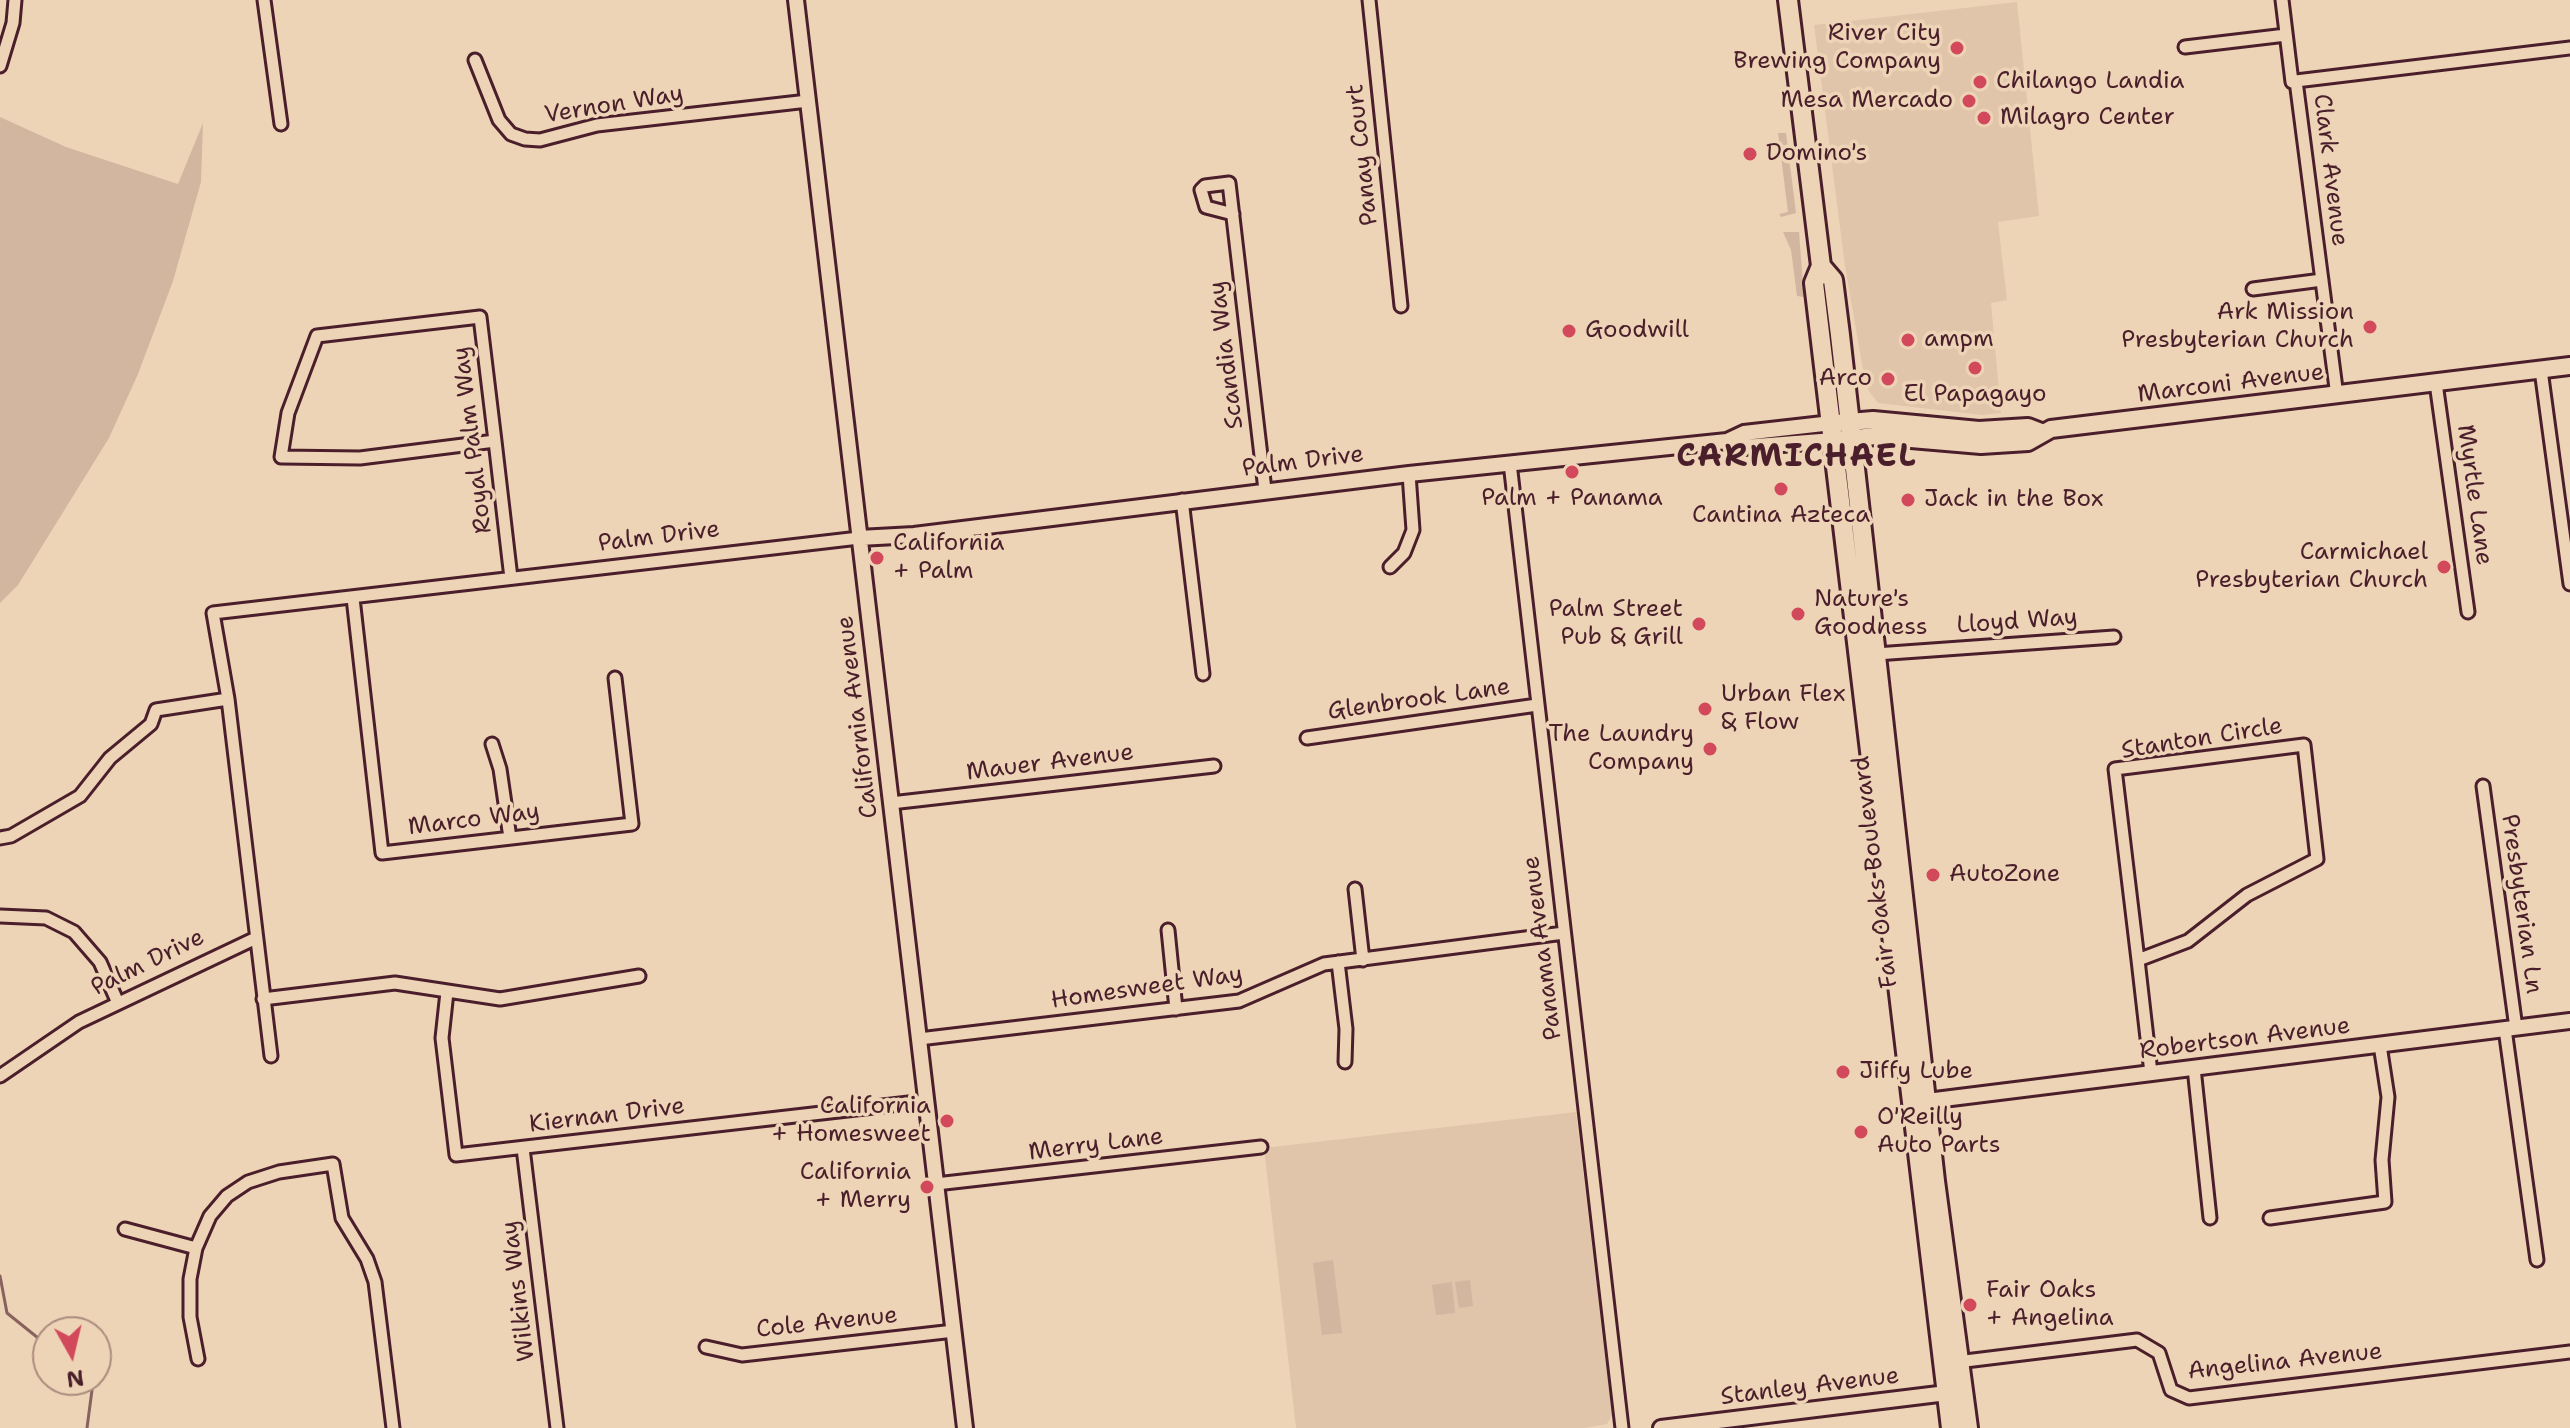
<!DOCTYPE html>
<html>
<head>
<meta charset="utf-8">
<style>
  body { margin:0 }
  #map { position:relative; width:2570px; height:1428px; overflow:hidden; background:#eed4b6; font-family:"Shantell Sans",sans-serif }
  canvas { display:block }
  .north { position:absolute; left:32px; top:1316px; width:80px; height:80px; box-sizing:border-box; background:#eed4b6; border:2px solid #ac8c7e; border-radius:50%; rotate:172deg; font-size:22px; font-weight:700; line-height:32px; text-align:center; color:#4a1f2b }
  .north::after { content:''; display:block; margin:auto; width:28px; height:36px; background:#d1495b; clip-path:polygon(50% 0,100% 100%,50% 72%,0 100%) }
</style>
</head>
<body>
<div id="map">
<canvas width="2570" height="1428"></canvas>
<div class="north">N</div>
</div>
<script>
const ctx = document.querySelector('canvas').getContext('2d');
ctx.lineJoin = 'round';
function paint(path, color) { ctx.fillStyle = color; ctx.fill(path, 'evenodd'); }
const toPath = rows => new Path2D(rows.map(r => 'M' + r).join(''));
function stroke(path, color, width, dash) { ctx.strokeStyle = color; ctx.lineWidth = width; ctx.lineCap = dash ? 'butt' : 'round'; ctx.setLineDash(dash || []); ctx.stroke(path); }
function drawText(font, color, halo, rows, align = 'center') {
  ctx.font = font + ' "Shantell Sans",sans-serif'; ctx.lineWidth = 7; ctx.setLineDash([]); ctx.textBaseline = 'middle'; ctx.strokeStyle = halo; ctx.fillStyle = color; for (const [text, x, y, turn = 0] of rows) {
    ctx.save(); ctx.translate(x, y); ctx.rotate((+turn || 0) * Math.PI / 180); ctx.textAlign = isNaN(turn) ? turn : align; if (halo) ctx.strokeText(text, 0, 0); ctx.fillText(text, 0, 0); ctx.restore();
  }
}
paint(toPath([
  [2017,2,2039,216,1998,222,2007,300,1991,303,2001,413,1982,415,1878,403,1866,387,1845,266,1814,25],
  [1576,1112,1612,1415,1607,1424,1584,1428,1296,1428,1264,1148]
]), '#e0c5aa');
paint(toPath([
  [0,117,66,147,178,184,203,123,201,182,173,281,138,374,109,438,18,585,0,603],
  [1778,133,1786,133,1796,213,1781,217,1779,214,1788,212],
  [1783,232,1799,232,1804,297,1797,296,1791,250],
  [1333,1260,1342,1333,1322,1335,1313,1263],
  [1470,1280,1473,1306,1459,1308,1455,1282],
  [1452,1282,1455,1313,1436,1315,1432,1285]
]), '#d3b6a0');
stroke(toPath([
  [0,1276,7,1313,48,1346],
  [86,1380,92,1390,87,1428]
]), '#87625f', 3);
const minor = toPath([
  [264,0,281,124],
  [1369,0,1401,306],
  [2282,0,2292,82,2296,81,2337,396],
  [2185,47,2286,35],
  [475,60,499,120,511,134,525,139,540,140,597,125,808,101],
  [0,66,13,23,15,0],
  [2296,81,2570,48],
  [1233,214,1206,207,1201,190,1205,186,1229,183,1265,490],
  [2253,289,2322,280],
  [2541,370,2570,584],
  [2436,383,2468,612],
  [495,441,360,458,281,457,288,413,317,336,480,317,495,441,511,578],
  [1510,463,1622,1428],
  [1182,500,1203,674],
  [1390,567,1404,553,1413,530,1409,474],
  [353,598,382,853,632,824,615,678],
  [1876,654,2114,637],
  [1307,738,1537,705],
  [492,744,500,769,510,838],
  [2304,745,2317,859,2247,895,2188,941,2138,960,2115,769,2304,745],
  [2483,786,2516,1028],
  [891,803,1214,766],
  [0,838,11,836,80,796,110,758,151,724,156,710,228,699],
  [1355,889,1363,960],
  [0,916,46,918,74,932,100,962,118,1003],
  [1168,930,1176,1009],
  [2138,960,2151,1073],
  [1338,962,1346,1029,1345,1062],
  [447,992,442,1038,456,1155,926,1101],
  [263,999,395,983,500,999,639,976],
  [2505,1029,2537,1260],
  [919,1039,1239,1001,1324,964,1564,933],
  [271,1056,228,699,213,613,859,538],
  [2194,1068,2210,1218],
  [0,1076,79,1022,256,938],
  [523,1148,557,1428],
  [936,1184,1261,1147],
  [2270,1218,2385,1202,2382,1160,2388,1097,2380,1045],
  [125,1229,196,1248],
  [706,1347,742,1355,954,1331],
  [198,1359,190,1317,190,1279,196,1248,210,1216,227,1196,248,1182,279,1172,333,1164,342,1218,367,1259,375,1282,393,1428],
  [1957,1362,2137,1340,2159,1353,2171,1390,2189,1398,2570,1352]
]);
const tertiary = toPath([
  [796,0,965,1428],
  [1727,441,1744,447,1834,440],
  [859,538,914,535,1409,474,1727,441,1744,433,1832,423],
  [1919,1102,2570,1021],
  [1661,1428,1955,1392]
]);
const secondary = toPath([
  [1837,423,1873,420,1979,430,2028,427,2041,432],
  [1834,440,1876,436,1981,445,2028,442,2051,429,2570,366]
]);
const primary = toPath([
  [1788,0,1821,266,1814,283,1951,1428],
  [1821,266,1833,280,1840,335,1935,1181,1968,1428]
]);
stroke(minor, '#4a1f2b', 17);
stroke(tertiary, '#4a1f2b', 20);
stroke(secondary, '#4a1f2b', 22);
stroke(primary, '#4a1f2b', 24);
stroke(minor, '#eed4b6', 11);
stroke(tertiary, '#eed4b6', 14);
stroke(secondary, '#eed4b6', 16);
stroke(primary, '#eed4b6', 18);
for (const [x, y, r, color] of [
  [1957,48,8,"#d1495b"],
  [1980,82,8,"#d1495b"],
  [1969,101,8,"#d1495b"],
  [1984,118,8,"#d1495b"],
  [1750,154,8,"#d1495b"],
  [2370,327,8,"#d1495b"],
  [1569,331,8,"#d1495b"],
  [1908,340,8,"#d1495b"],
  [1975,368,8,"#d1495b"],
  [1888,379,8,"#d1495b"],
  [1572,472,8,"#d1495b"],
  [1781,489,8,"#d1495b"],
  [1908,500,8,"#d1495b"],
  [877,558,8,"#d1495b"],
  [2444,567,8,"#d1495b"],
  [1798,614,8,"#d1495b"],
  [1699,624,8,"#d1495b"],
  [1705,709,8,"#d1495b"],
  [1710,749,8,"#d1495b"],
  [1933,875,8,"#d1495b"],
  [1843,1072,8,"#d1495b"],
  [947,1121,8,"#d1495b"],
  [1861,1132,8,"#d1495b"],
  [927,1187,8,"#d1495b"],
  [1970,1305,8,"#d1495b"]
]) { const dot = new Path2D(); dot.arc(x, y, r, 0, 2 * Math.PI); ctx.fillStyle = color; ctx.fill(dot); stroke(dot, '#eed4b6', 3); }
drawText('24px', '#4a1f2b', '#eed4b6', [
  ["River City",1941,34,"right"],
  ["Brewing Company",1941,62,"right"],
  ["Chilango Landia",1996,82],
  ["Mesa Mercado",1953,101,"right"],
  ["Milagro Center",2000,118],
  ["Domino's",1766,154],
  ["Ark Mission",2354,313,"right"],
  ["Presbyterian Church",2354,341,"right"],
  ["Goodwill",1585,331],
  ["ampm",1924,340],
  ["Arco",1872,379,"right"],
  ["El Papagayo",1975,395,"center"],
  ["Palm + Panama",1572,499,"center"],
  ["Jack in the Box",1924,500],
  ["Cantina Azteca",1781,516,"center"],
  ["California",893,544],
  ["+ Palm",893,572],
  ["Carmichael",2428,553,"right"],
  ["Presbyterian Church",2428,581,"right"],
  ["Nature's",1814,600],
  ["Goodness",1814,628],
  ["Palm Street",1683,610,"right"],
  ["Pub & Grill",1683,638,"right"],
  ["Urban Flex",1721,695],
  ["& Flow",1721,723],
  ["The Laundry",1694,735,"right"],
  ["Company",1694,763,"right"],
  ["AutoZone",1949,875],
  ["Jiffy Lube",1859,1072],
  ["California",931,1107,"right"],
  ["+ Homesweet",931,1135,"right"],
  ["O'Reilly",1877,1118],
  ["Auto Parts",1877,1146],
  ["California",911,1173,"right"],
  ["+ Merry",911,1201,"right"],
  ["Fair Oaks",1986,1291],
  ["+ Angelina",1986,1319]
], 'left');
drawText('24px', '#4a1f2b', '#eed4b6', [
  ["Vernon Way",614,105,-9],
  ["Panay Court",1363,155,-96],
  ["Clark Avenue",2330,170,83],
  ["Scandia Way",1227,355,-97],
  ["Marconi Avenue",2231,384,-7],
  ["Royal Palm Way",473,440,-97],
  ["Palm Drive",1303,462,-7],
  ["Myrtle Lane",2474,495,82],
  ["Palm Drive",659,537,-7],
  ["Lloyd Way",2017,622,-4],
  ["Glenbrook Lane",1419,700,-8],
  ["California Avenue",858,717,-97],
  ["Stanton Circle",2202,739,-9],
  ["Mauer Avenue",1050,763,-7],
  ["Marco Way",474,820,-7],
  ["Fair Oaks Boulevard",1876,872,-97],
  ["Presbyterian Ln",2521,904,82],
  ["Panama Avenue",1543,948,-97],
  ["Palm Drive",148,963,-26],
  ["Homesweet Way",1147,988,-8],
  ["Robertson Avenue",2245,1039,-7],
  ["Kiernan Drive",607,1116,-7],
  ["Merry Lane",1096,1145,-7],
  ["Wilkins Way",519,1291,-97],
  ["Cole Avenue",827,1323,-6],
  ["Angelina Avenue",2285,1362,-6],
  ["Stanley Avenue",1810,1387,-7]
]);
ctx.letterSpacing = '2px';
drawText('bold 32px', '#4a1f2b', '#eed4b6', [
  ["CARMICHAEL",1797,458]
]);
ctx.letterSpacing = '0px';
</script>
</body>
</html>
